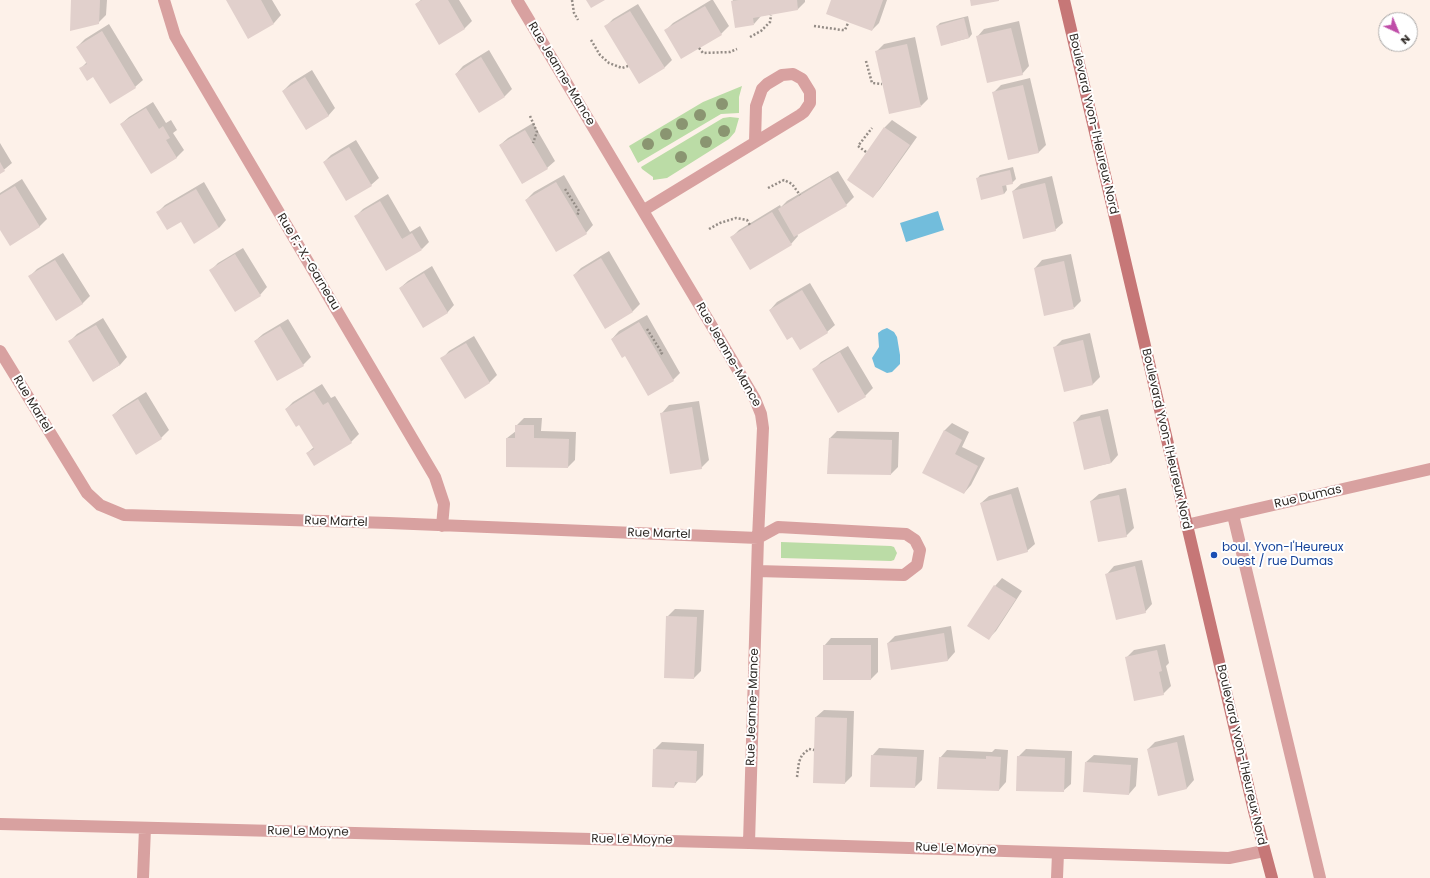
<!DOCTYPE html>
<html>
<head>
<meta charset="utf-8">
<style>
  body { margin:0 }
  #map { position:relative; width:1430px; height:878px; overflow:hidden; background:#fdf1e9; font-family:Poppins,sans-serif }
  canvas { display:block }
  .north { position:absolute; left:1378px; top:12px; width:40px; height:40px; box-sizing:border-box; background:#fff; border:1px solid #aba9a8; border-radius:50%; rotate:136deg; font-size:11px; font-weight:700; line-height:16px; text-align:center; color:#2e2925 }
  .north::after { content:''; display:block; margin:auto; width:14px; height:18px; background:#bf4da8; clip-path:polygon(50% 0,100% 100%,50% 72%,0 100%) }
</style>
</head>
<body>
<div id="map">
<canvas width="1430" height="878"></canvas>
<div class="north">N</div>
</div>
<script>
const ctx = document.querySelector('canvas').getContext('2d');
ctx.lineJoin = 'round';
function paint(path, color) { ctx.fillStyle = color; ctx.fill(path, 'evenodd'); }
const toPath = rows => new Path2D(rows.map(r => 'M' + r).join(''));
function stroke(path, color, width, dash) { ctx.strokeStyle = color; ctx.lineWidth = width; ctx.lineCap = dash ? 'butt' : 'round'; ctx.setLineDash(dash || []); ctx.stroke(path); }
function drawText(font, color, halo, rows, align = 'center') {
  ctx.font = font + ' Poppins,sans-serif'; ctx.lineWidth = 4; ctx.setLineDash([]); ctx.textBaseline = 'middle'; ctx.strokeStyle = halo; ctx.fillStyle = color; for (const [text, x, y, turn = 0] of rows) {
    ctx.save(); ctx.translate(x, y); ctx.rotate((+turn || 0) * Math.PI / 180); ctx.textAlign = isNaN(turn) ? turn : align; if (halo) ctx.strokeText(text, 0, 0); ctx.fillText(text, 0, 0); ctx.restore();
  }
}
paint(toPath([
  [742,86,739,97,739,113,721,114,638,163,629,146,703,102],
  [730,117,739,118,735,132,729,139,667,178,653,180,653,177,642,169,641,167,723,118],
  [781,542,891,546,894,547,897,553,894,560,891,561,781,558]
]), '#bbdca6');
paint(toPath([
  [938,211,944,230,906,242,900,223],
  [887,328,894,332,897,337,900,355,900,364,892,372,887,373,875,367,872,358,879,347,878,333,882,330]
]), '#72bddc');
paint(toPath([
  [72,0,107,0,106,15,98,23],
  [227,0,272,0,281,15,274,23,249,37],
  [421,0,459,0,472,21,464,29,416,4],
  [711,0,713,0,729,26,721,34,682,57,666,30,673,23],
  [733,0,805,0,805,2,798,9,761,16,754,24,732,2],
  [832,0,887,0,879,23,872,30],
  [638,4,672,60,665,67,640,83,606,26,613,19],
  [968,16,972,34,969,38,942,45,937,26,940,23],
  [1019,21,1029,66,1022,74,977,37,984,29],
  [109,24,143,80,135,87,94,75,80,69,87,62,77,47,85,39],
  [915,37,928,99,921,106,876,52,884,44],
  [489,50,512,89,505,96,479,112,456,74,463,66],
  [312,70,335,108,328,116,283,91,291,83],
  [1030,78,1046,145,1038,153,994,92,1001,85],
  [153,102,166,123,171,120,177,130,173,133,184,150,176,158,121,124,129,117],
  [892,120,917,137,880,189,873,197,885,127],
  [533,123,555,161,547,168,523,183,500,145,508,138],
  [356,140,379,178,371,185,324,162,331,155],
  [0,143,12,163,0,173],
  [1013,167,1016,179,1012,183,1006,184,1007,190,1004,194,977,179,980,175],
  [838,171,854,197,846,205,797,234,798,236,791,244,731,238,739,230,780,205,781,207,787,201],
  [564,175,593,225,586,233,526,200,534,192],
  [1052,176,1063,223,1055,230,1013,191,1021,184],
  [22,179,47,219,39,227,0,229,0,193],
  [204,182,226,220,219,228,181,220,158,212,165,205],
  [388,194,410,232,420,226,429,242,422,249,356,216,363,209],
  [243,248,267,287,260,295,211,270,218,263],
  [609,251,640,304,633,311,606,328,574,275,581,268],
  [63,253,90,296,82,304,30,276,37,269],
  [1071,254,1081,301,1074,308,1035,268,1042,260],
  [432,266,454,305,447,313,400,288,408,281],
  [810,283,835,325,827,332,770,310,777,302],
  [647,315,680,373,673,380,626,355,612,339,619,331],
  [103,318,127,357,120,365,93,381,70,341,77,334],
  [288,319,311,357,303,365,255,341,263,334],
  [1090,333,1100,377,1093,384,1065,391,1055,347,1062,340],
  [474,336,497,375,490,382,465,397,442,359,449,351],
  [848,346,873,388,865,396,814,369,821,362],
  [322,384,331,398,335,396,359,434,351,442,314,465,307,453,314,447,300,424,286,409,293,402],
  [146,392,169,430,161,438,113,415,121,408],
  [699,401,709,460,701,468,662,413,669,405],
  [1108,409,1118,455,1111,463,1085,469,1074,423,1081,415],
  [524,418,542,418,541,431,576,432,575,460,568,467,507,438,516,431,516,426],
  [952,423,969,432,962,447,985,458,971,485,964,493,944,431],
  [837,431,899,432,898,467,891,474,830,438],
  [1018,487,1035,544,1027,551,981,503,989,496],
  [1126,488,1134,528,1126,536,1091,501,1099,494],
  [1142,560,1152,604,1145,612,1107,574,1114,566],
  [1002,578,1022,591,996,631,988,639,995,586],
  [675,609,704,610,701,671,694,678,667,617],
  [951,626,955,652,948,660,892,669,888,643,895,636],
  [831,638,878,638,878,672,871,679,824,646],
  [1165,644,1169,663,1166,666,1171,686,1163,694,1126,658,1134,650],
  [824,710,854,711,852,776,845,783,816,717],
  [1184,735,1194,780,1187,788,1158,794,1148,749,1155,742],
  [662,742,704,744,703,775,696,782,679,781,674,787,654,750],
  [879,748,924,750,922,780,915,787,872,756],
  [995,749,1008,750,1006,782,999,790,940,758,947,750,992,752],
  [1026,749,1072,751,1071,784,1063,791,1018,757],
  [1094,755,1138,758,1136,786,1129,794,1086,762]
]), '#0003');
paint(toPath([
  [71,0,100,0,99,24,70,31],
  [226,0,261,0,274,24,248,39],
  [422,0,448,0,465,29,439,45,415,4],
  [586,0,605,0,591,8],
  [739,0,797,0,798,10,753,18,754,25,735,28,731,1],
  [831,0,883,0,872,31,826,14],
  [970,0,999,0,999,1,971,6],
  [705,6,722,35,681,59,664,30],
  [630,11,665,68,639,84,604,26],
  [964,18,969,38,941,46,936,26],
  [1011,28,1023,75,987,83,976,36],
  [102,31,136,88,110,104,93,77,87,81,79,68,87,64,76,47],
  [907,44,921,107,889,114,875,51],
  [481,57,505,97,479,113,455,74],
  [305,77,329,116,306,130,282,91],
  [1023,85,1039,153,1008,160,992,92],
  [146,108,159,129,163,126,170,138,166,140,177,158,151,174,120,124],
  [884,127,910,145,873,198,847,180],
  [525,130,548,169,522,184,499,145],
  [349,147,372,186,346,201,323,162],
  [0,162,5,171,0,174],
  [1010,170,1013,184,1002,186,1004,194,981,200,976,178],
  [830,177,847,206,794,237,778,209],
  [556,182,587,234,556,252,525,200],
  [1045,183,1056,231,1023,239,1012,191],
  [15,186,40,227,10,246,0,230,0,195],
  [196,189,219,228,194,244,181,222,167,230,156,212],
  [380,201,402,239,412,233,422,250,386,271,354,216],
  [772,212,792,245,750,270,730,237],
  [235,254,261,296,235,312,209,270],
  [601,258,633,312,605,329,573,275],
  [55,260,83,304,56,321,28,276],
  [1064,261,1074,309,1044,316,1034,268],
  [424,273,448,313,423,328,399,288],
  [802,290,828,333,800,350,792,337,787,340,769,310],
  [639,322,674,381,648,396,625,356,622,358,611,339],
  [96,325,120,365,93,382,68,341],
  [280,326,304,366,277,381,254,341],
  [1083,340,1093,385,1064,392,1053,347],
  [466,343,490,383,465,399,440,358],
  [840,352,866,397,838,413,812,369],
  [314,391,323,405,328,402,352,443,314,466,306,453,314,449,299,425,296,427,285,409],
  [138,399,162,439,136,455,112,415],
  [692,407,702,469,670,474,660,413],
  [1100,416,1111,463,1084,470,1073,422],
  [515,425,534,425,534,438,569,439,568,468,506,467,506,438,515,438],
  [944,430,962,440,955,454,978,466,964,494,922,473],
  [829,438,892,440,891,475,827,474],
  [1011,494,1028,552,997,561,980,503],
  [1119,495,1127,537,1098,542,1090,501],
  [1135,566,1146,613,1116,620,1105,574],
  [994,585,1016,599,989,640,967,626],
  [666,616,697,617,694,679,664,678],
  [944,633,948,661,891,670,887,643],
  [823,645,871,645,871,680,823,680],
  [1157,650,1162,671,1159,672,1164,695,1134,701,1125,657],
  [815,717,847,718,845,784,813,783],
  [1177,742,1187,789,1158,796,1147,749],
  [653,749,697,751,696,783,675,782,674,788,652,787],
  [871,755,917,757,915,788,870,787],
  [986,756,1001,757,999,791,937,789,939,757,986,759],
  [1017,756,1065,758,1064,792,1016,791],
  [1085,762,1131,765,1129,795,1083,792]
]), '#e1d0cc');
stroke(toPath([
  [572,0,574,13,578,20],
  [814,26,842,30,845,30,848,23],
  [750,37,761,31,770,22,771,15],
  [591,40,600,55,609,63,622,68,628,66],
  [699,48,703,53,730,52,737,49],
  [866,61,872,83,882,84],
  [530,116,537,132,533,143],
  [866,152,858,146,872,128],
  [768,188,784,180,792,184,800,195],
  [565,189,579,211,577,216],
  [709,229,720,223,736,218,747,220,750,225],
  [647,329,662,353,659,355],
  [797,777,799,762,802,755,809,749,814,750]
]), '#948c86', 2.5, [2, 2]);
stroke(toPath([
  [164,0,175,36,186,55,435,477,444,504,442,526],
  [517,0,716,333,755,399,761,414,763,428,758,538,749,843],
  [644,210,800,115,804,112,810,103,810,92,802,79,793,74,782,75,767,84,762,89,756,106,755,142],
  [0,351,87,493,100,505,124,515,389,523,758,538,778,527,906,534,915,540,920,550,917,565,904,575,757,571],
  [1233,515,1320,878],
  [1186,525,1430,469],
  [0,824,749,843,1229,858,1264,851],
  [143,878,145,828],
  [1057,878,1058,853]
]), '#d8a1a0', 12);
stroke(toPath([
  [1064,0,1254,811,1272,878]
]), '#c67777', 12);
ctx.fillStyle = '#8a9571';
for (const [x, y] of [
  [722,104],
  [700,115],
  [682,124],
  [724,131],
  [666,134],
  [706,142],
  [648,144],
  [681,157]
]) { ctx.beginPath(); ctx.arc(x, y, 6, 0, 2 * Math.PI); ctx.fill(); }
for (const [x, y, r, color] of [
  [1214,555,4,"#1a4fb4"]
]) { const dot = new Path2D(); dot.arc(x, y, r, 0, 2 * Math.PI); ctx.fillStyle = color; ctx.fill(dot); stroke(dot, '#fff', 1.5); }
drawText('12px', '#2e2925', '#fff', [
  ["Rue Jeanne-Mance",561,74,59],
  ["Boulevard Yvon-l'Heureux Nord",1093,124,77],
  ["Rue F.-X.-Garneau",308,262,59],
  ["Rue Jeanne-Mance",728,355,60],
  ["Rue Martel",32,404,59],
  ["Boulevard Yvon-l'Heureux Nord",1166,439,77],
  ["Rue Dumas",1308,497,-13],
  ["Rue Martel",336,522,2],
  ["Rue Martel",659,534,2],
  ["Rue Jeanne-Mance",753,707,-88],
  ["Boulevard Yvon-l'Heureux Nord",1241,755,77],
  ["Rue Le Moyne",308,832,1],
  ["Rue Le Moyne",632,840,1],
  ["Rue Le Moyne",956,849,2]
]);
drawText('12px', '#164399', '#fff', [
  ["boul. Yvon-l'Heureux",1222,548],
  ["ouest / rue Dumas",1222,562]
], 'left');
</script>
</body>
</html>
